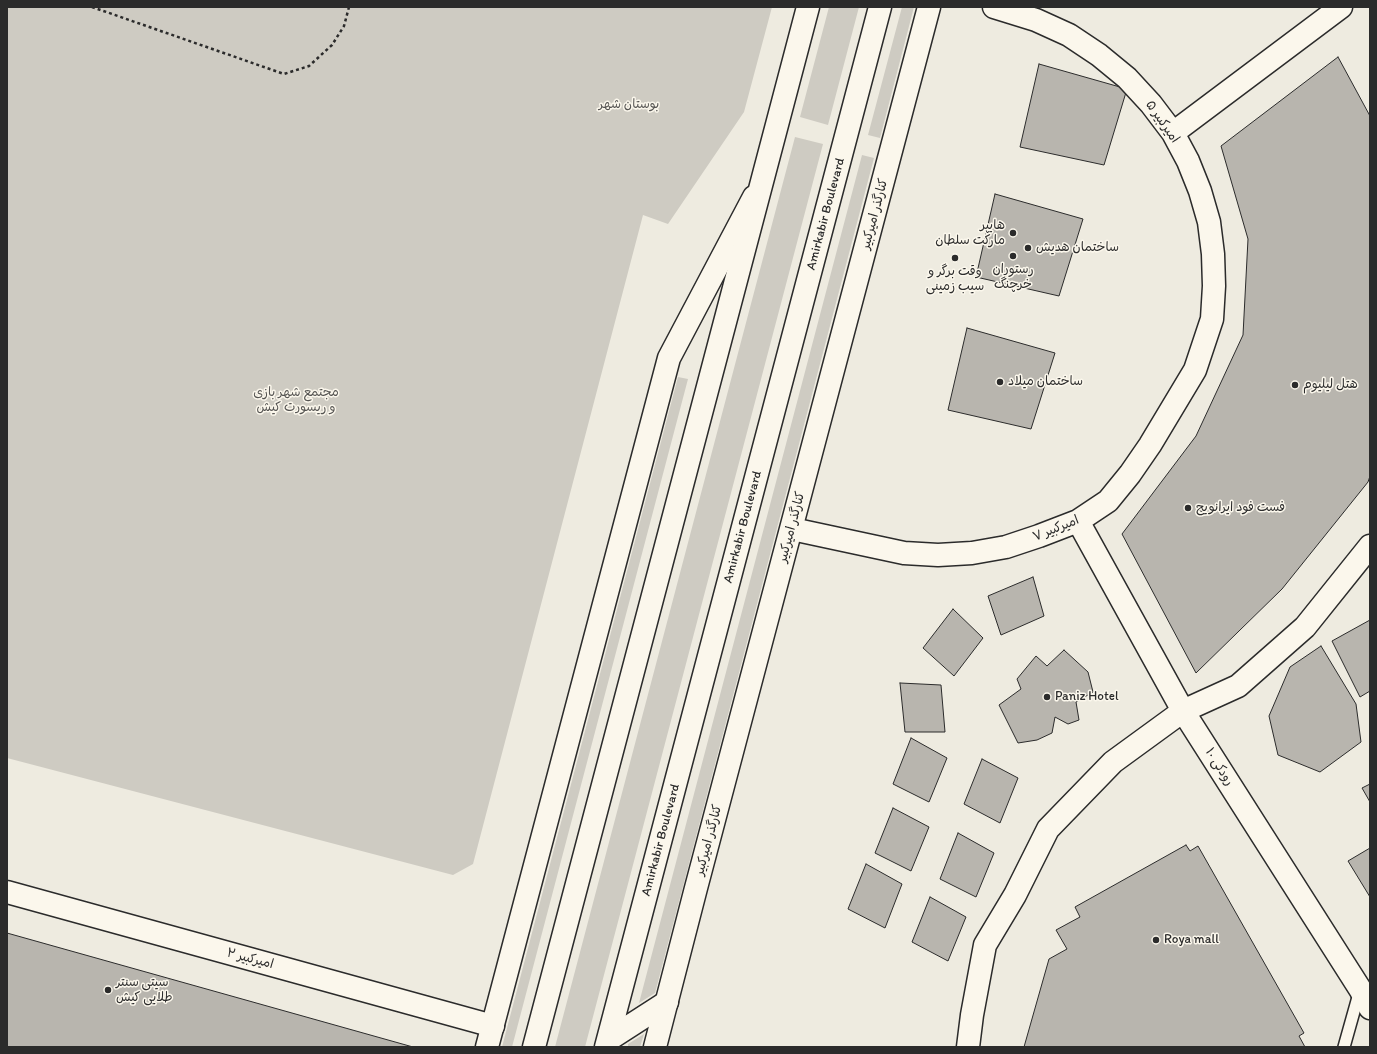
<!DOCTYPE html>
<html>
<head>
<meta charset="utf-8">
<style>
  body { margin:0 }
  #map { position:relative; width:1377px; height:1054px; overflow:hidden; background:#eeebe0; font-family:Itim,sans-serif }
  canvas { display:block }
  .frame { position:absolute; inset:0; border:8px solid #2b2b2b; pointer-events:none }
</style>
</head>
<body>
<div id="map">
<canvas width="1377" height="1054"></canvas>
<div class="frame"></div>
</div>
<script>
const ctx = document.querySelector('canvas').getContext('2d');
ctx.lineJoin = 'round';
function paint(path, color) { ctx.fillStyle = color; ctx.fill(path, 'evenodd'); }
const toPath = rows => new Path2D(rows.map(r => 'M' + r).join(''));
function stroke(path, color, width, dash) { ctx.strokeStyle = color; ctx.lineWidth = width; ctx.lineCap = dash ? 'butt' : 'round'; ctx.setLineDash(dash || []); ctx.stroke(path); }
function drawText(font, color, halo, rows, align = 'center') {
  ctx.font = font + ' Itim,"Playpen Sans Arabic",sans-serif'; ctx.lineWidth = 3; ctx.setLineDash([]); ctx.textBaseline = 'middle'; ctx.strokeStyle = halo; ctx.fillStyle = color; for (const [text, x, y, turn = 0] of rows) {
    ctx.save(); ctx.translate(x, y); ctx.rotate((+turn || 0) * Math.PI / 180); ctx.textAlign = isNaN(turn) ? turn : align; if (halo) ctx.strokeText(text, 0, 0); ctx.fillText(text, 0, 0); ctx.restore();
  }
}
paint(toPath([
  [7,7,772,7,744,112,668,224,643,215,473,864,453,875,7,758],
  [829,7,859,7,828,125,800,117],
  [902,7,914,7,880,138,868,135],
  [795,137,823,144,585,1047,555,1047],
  [862,155,874,158,655,993,639,1003],
  [678,377,688,379,512,1047,502,1047],
  [644,1034,640,1047,628,1047,628,1044]
]), '#cecbc2');
const building = toPath([
  [1338,57,1370,116,1370,476,1368,482,1282,589,1196,673,1122,534,1196,436,1243,335,1248,239,1221,146,1338,57],
  [1039,64,1127,89,1104,165,1020,147,1039,64],
  [995,194,1083,219,1059,296,976,277,995,194],
  [967,328,1055,353,1031,429,948,410,967,328],
  [1033,577,1044,616,1001,635,988,596,1033,577],
  [953,609,983,638,954,676,923,648,953,609],
  [1370,620,1370,691,1360,697,1332,641,1370,620],
  [1321,646,1356,704,1361,742,1320,772,1278,755,1269,716,1290,667,1321,646],
  [1064,650,1088,672,1093,692,1076,702,1079,720,1068,724,1055,717,1052,733,1037,740,1018,743,999,705,1021,689,1017,679,1036,656,1047,666,1064,650],
  [900,683,941,685,945,732,905,732,900,683],
  [911,738,947,758,929,802,893,784,911,738],
  [982,759,1018,778,1000,823,964,804,982,759],
  [1370,784,1370,802,1362,788,1370,784],
  [893,808,929,827,911,871,875,853,893,808],
  [958,833,994,853,976,897,940,879,958,833],
  [1186,845,1190,851,1198,846,1304,1033,1299,1036,1305,1047,1024,1047,1049,959,1067,949,1056,930,1080,917,1075,907,1186,845],
  [1370,848,1370,897,1348,861,1370,848],
  [866,864,902,884,885,928,848,909,866,864],
  [930,897,966,917,948,961,912,942,930,897],
  [7,933,413,1047,7,1047,7,933]
]);
paint(building, '#b8b5ae');
stroke(building, '#2b2b2b', 1);
const service = toPath([
  [1344,1047,1360,990]
]);
const minor = toPath([
  [1173,133,1341,7],
  [1078,521,1183,711,1360,989,1370,1008],
  [792,529,904,553,938,555,972,553,1006,547,1039,536,1078,521,1108,501,1130,474,1150,445,1195,370,1212,319,1214,286,1213,254,1209,222,1200,191,1188,161,1173,133,1151,104,1127,78,1099,55,1069,35,1036,20,994,7],
  [7,892,493,1026],
  [968,1047,972,1015,985,945,1015,895,1048,829,1113,762,1183,711,1238,686,1305,627,1370,546]
]);
const tertiary = toPath([
  [487,1047,669,358,754,197],
  [655,1047,696,888,929,7]
]);
const primary = toPath([
  [608,1040,667,1002],
  [534,1047,808,7],
  [606,1047,880,7]
]);
stroke(service, '#2b2b2b', 14);
stroke(minor, '#2b2b2b', 25);
stroke(tertiary, '#2b2b2b', 25);
stroke(primary, '#2b2b2b', 25);
stroke(toPath([
  [92,7,284,74,309,66,332,45,344,26,349,7]
]), '#2b2b2b', 2.5, [3, 3]);
stroke(service, '#fbf7ec', 11);
stroke(minor, '#fbf7ec', 22);
stroke(tertiary, '#fbf7ec', 22);
stroke(primary, '#fbf7ec', 22);
for (const [x, y, r, color] of [
  [1013,233,4,"#2b2b2b"],
  [1028,248,4,"#2b2b2b"],
  [1013,256,4,"#2b2b2b"],
  [955,258,4,"#2b2b2b"],
  [1000,382,4,"#2b2b2b"],
  [1295,385,4,"#2b2b2b"],
  [1188,508,4,"#2b2b2b"],
  [1047,697,4,"#2b2b2b"],
  [1156,940,4,"#2b2b2b"],
  [108,990,4,"#2b2b2b"]
]) { const dot = new Path2D(); dot.arc(x, y, r, 0, 2 * Math.PI); ctx.fillStyle = color; ctx.fill(dot); stroke(dot, '#fbf7ec', 1.5); }
drawText('13px', '#545351', '#fbf7ec', [
  ["بوستان شهر",629,105],
  ["مجتمع شهر بازی",296,393],
  ["و ریسورت کیش",296,408]
]);
drawText('13px', '#2b2b2b', '#fbf7ec', [
  ["امیرکبیر ۵",1162,122,55],
  ["Amirkabir Boulevard",826,214,-75],
  ["کنارگذر امیرکبیر",875,214,-75],
  ["Amirkabir Boulevard",743,527,-75],
  ["کنارگذر امیرکبیر",792,527,-75],
  ["امیرکبیر ۷",1056,529,-22],
  ["رودکی ۱۰",1219,767,58],
  ["Amirkabir Boulevard",661,840,-75],
  ["کنارگذر امیرکبیر",709,840,-75],
  ["امیرکبیر ۲",250,959,15]
]);
drawText('13px', '#2b2b2b', '#fbf7ec', [
  ["هایپر",1005,226,"right"],
  ["مارکت سلطان",1005,241,"right"],
  ["ساختمان هدیش",1036,248],
  ["رستوران",1013,270,"center"],
  ["خرچنگ",1013,285,"center"],
  ["وقت برگر و",955,272,"center"],
  ["سیب‌ زمینی",955,287,"center"],
  ["ساختمان میلاد",1008,382],
  ["هتل لیلیوم",1303,385],
  ["فست فود ایرانویچ",1196,508],
  ["Paniz Hotel",1055,697],
  ["Roya mall",1164,940],
  ["سیتی سنتر",116,983],
  ["طلایی کیش",116,998]
], 'left');
</script>
</body>
</html>
